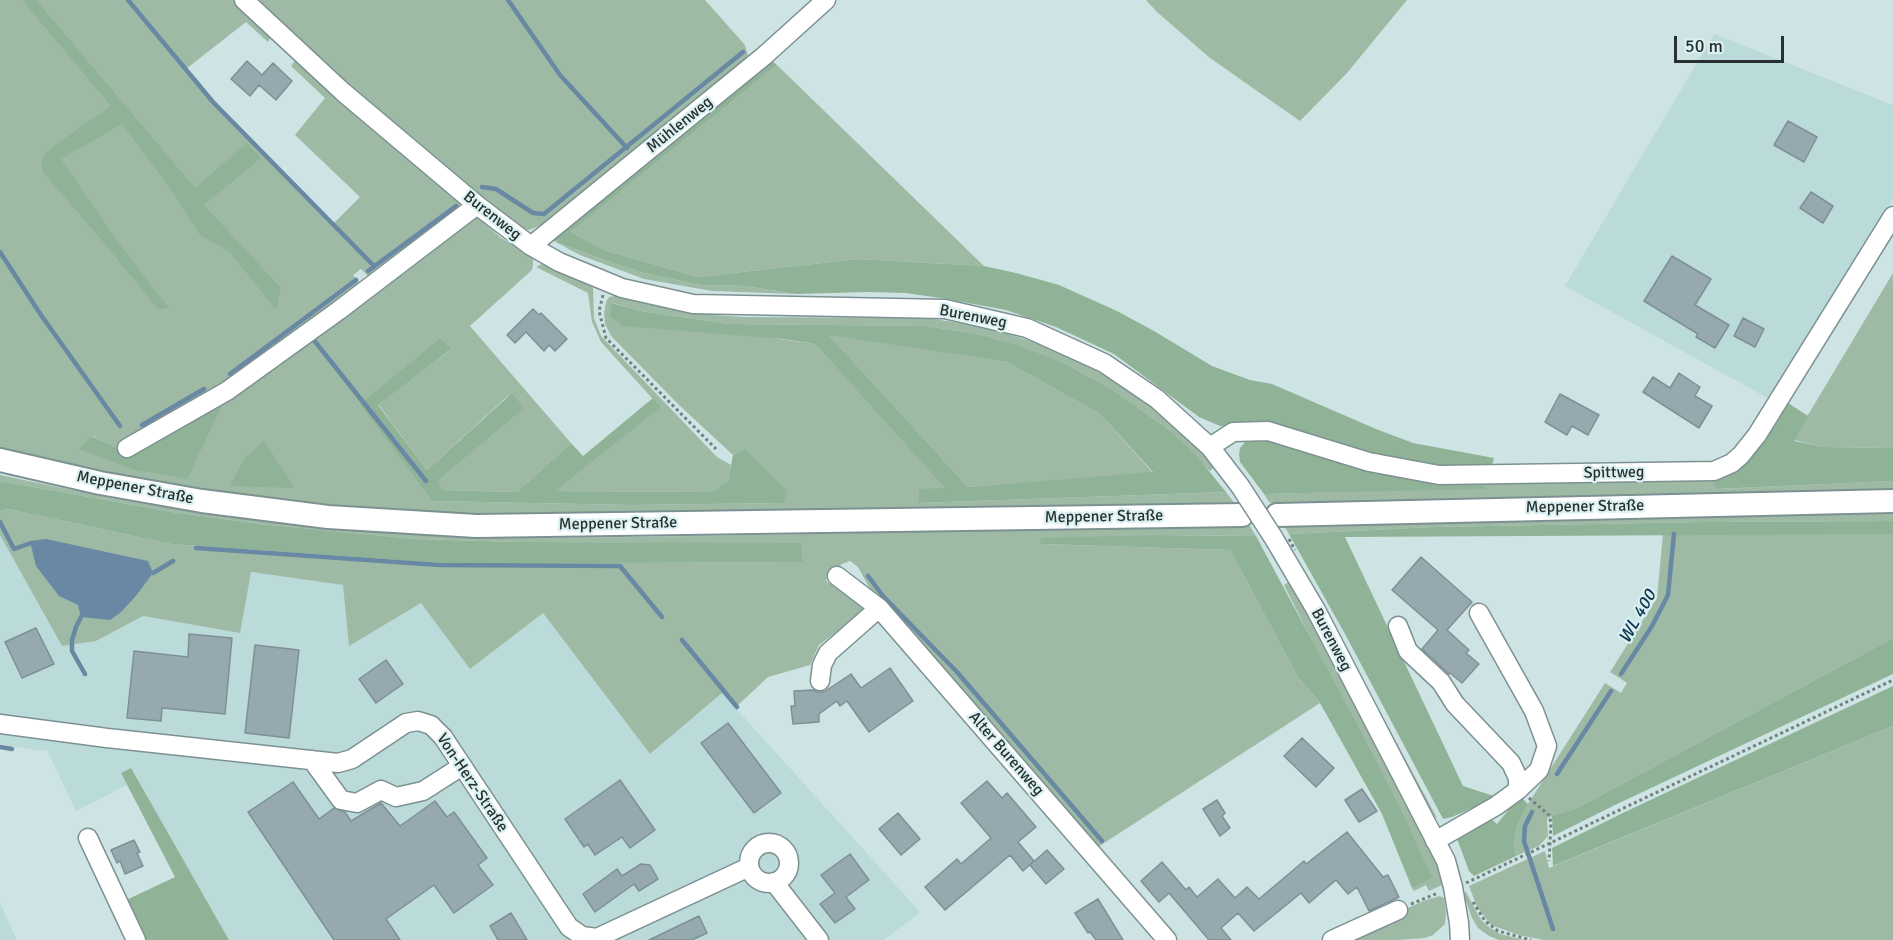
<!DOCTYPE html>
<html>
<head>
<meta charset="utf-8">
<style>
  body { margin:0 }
  #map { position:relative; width:1893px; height:940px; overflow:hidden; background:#cee4e4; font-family:Signika,sans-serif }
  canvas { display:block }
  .scale { position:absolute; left:1674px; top:36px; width:110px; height:27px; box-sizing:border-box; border:3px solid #283030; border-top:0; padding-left:8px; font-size:18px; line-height:21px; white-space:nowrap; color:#283030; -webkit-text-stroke:4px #dbf1f1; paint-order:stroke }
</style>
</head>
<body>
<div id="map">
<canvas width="1893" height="940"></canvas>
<div class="scale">50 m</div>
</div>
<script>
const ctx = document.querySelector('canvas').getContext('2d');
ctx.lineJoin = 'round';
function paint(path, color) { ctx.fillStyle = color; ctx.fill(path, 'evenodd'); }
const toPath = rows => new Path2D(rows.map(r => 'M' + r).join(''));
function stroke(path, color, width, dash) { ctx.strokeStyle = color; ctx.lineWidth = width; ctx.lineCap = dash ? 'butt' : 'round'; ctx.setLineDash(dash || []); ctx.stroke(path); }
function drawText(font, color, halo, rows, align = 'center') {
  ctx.font = font + ' Signika,sans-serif'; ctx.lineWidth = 4.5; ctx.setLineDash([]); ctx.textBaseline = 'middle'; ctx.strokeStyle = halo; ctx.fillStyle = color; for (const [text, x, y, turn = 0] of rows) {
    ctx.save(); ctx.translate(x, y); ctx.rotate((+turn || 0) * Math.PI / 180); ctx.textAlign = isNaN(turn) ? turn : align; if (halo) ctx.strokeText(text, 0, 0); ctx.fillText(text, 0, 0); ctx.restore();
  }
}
paint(toPath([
  [1714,34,1893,105,1893,198,1773,401,1565,286],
  [0,535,62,646,96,641,143,616,240,633,250,572,344,585,350,645,421,603,543,613,650,754,722,693,920,912,884,940,229,940,131,768,121,773,127,785,76,811,47,750,41,751,0,744],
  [0,903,17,940,0,940]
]), '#bbdada');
paint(toPath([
  [0,0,234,0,271,36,268,42,246,22,186,69,213,102,333,224,360,197,295,135,325,98,291,66,296,59,458,201,461,208,375,276,368,276,361,269,353,275,362,285,328,313,123,451,92,436,80,448,130,469,227,395,471,217,479,218,501,238,533,255,533,264,532,270,470,326,571,443,517,492,443,490,437,480,511,393,427,470,378,404,450,350,440,338,361,404,432,501,632,505,784,503,744,448,733,455,679,405,611,336,605,324,604,313,606,302,609,297,616,296,715,315,742,317,927,318,960,323,1000,332,1028,340,1063,354,1092,368,1117,382,1153,407,1197,447,1215,466,1210,471,1168,429,1110,388,1062,362,972,333,926,326,730,324,641,311,613,303,609,315,815,344,946,488,918,503,1226,492,1235,504,464,517,330,508,191,490,36,459,0,448],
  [252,0,705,0,745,45,748,55,743,61,542,225,529,230,517,228,464,188],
  [1146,0,1407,0,1347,73,1300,121,1210,58,1157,12],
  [777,65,984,266,858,259,698,277,604,250,571,232],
  [549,234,559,243,604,260,643,273,700,285,745,286,796,294,712,291,644,279,580,255,550,239],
  [545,262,587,283,593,288,594,318,601,336,717,457,731,465,728,481,711,492,554,491,660,407,601,342,592,322,588,293,536,267],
  [1893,273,1893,448,1824,447,1793,440],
  [828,334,1007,362,1100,414,1153,473,968,487],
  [0,475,110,498,225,517,359,531,430,535,503,538,639,537,1250,526,1256,536,1161,535,1040,544,1230,550,1298,677,1320,703,1098,847,934,657,876,600,858,567,850,561,842,564,827,576,826,581,867,607,863,612,819,645,810,665,768,677,735,708,722,693,650,754,543,613,470,669,421,603,349,646,343,585,251,572,240,633,143,616,96,641,62,646,0,535,0,511,8,509,171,544,455,564,803,562,802,544,520,542,415,539,260,524,172,512,0,481],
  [1485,479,1714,479,1717,489,1893,481,1893,492,1272,503,1269,502,1264,494,1486,488],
  [1893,513,1893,521,1701,522,1434,527,1289,534,1283,524],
  [1663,534,1893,534,1893,638,1577,808,1547,818,1548,836,1539,846,1516,856,1514,842,1518,824,1528,804,1605,683,1621,693,1627,683,1610,672,1657,598],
  [1290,581,1402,791,1428,844,1441,875,1442,885,1429,891,1426,885,1414,891,1412,888,1431,878,1284,585],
  [1314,588,1350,656,1437,818,1431,814,1312,590],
  [1893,726,1893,940,1544,940,1519,935,1491,925,1477,907,1469,886,1545,851,1549,868],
  [1466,892,1481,920,1489,927,1500,934,1524,940,1499,940,1489,936,1478,928,1472,918,1463,893],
  [1440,896,1444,898,1446,912,1445,924,1433,935,1425,938,1397,940,1342,940,1423,901]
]), '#9ebaa4');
paint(toPath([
  [22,0,36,0,195,188,247,143,261,158,204,205,281,288,276,310,230,252,200,235,176,197,122,124,61,159,123,249,169,308,158,309,99,237,42,171,42,157,55,145,111,106],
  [769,58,777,65,571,232,604,250,698,277,858,259,984,266,1016,273,1059,285,1117,311,1154,331,1212,366,1250,380,1272,384,1376,429,1413,443,1494,458,1492,465,1483,468,1417,466,1255,425,1220,426,1199,417,1114,354,1056,327,1006,310,941,298,905,293,868,292,796,294,745,286,700,285,643,273,604,260,559,243,549,234],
  [612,303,641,311,730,324,926,326,972,333,1016,345,1062,362,1110,388,1168,429,1196,455,1226,492,918,503,919,489,945,488,815,344,783,339,622,326,609,315],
  [829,335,1007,362,1100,414,1153,472,968,487],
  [440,338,451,349,378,405,427,470,512,393,524,408,438,480,443,490,517,492,571,443,583,456,653,398,661,407,555,491,711,492,728,481,733,455,744,448,787,491,784,503,632,505,432,501,360,404],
  [227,395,187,479,130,469,79,449,91,436,124,451],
  [1785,401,1808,416,1794,441,1824,447,1893,448,1893,481,1716,489,1714,479],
  [1259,439,1485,479,1486,489,1264,494,1240,462,1239,454,1240,448,1245,442],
  [264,441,295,488,230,486,244,459],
  [0,481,172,512,260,524,415,539,520,542,802,543,803,562,455,564,171,544,8,509,0,511],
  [1893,521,1893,534,1345,537,1463,786,1494,796,1491,800,1452,817,1443,819,1345,634,1289,534,1434,527,1701,522],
  [1161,535,1256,536,1360,730,1404,816,1432,878,1412,888,1382,814,1320,703,1298,677,1230,550,1041,544,1040,538],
  [1893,638,1893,674,1615,805,1553,836,1552,816,1577,808],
  [1893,686,1893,726,1553,866,1552,848,1627,811],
  [131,768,229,940,141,940,122,902,175,877,121,773],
  [1520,796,1528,804,1518,824,1514,842,1516,856,1474,876,1469,871,1456,836,1489,817,1497,824]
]), '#90b397');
paint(toPath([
  [46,539,148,561,153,573,135,597,120,613,110,620,81,617,78,605,59,596,36,566,30,541]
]), '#6888a3');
stroke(toPath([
  [128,0,213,102,374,266],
  [508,0,560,75,627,148],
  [482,187,496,189,533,213,544,214,743,52],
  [0,252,41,315,120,426],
  [368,271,456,206],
  [313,339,426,481],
  [230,374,356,280],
  [142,425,204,389],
  [0,522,14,549,31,543],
  [196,548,439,565,620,566,662,617],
  [153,573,173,561],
  [868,576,883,596,957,672,1102,841],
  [81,617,76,627,72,640,72,651,85,674],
  [682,640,737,707],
  [1621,674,1652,626,1668,595,1674,534],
  [0,747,12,749],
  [1557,774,1611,691],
  [1532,812,1525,826,1524,841,1553,929]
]), '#6888a3', 4.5);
const building = toPath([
  [247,61,262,75,273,63,292,81,276,100,259,85,250,96,231,79,247,61],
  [1788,121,1817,137,1804,162,1774,145,1788,121],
  [1811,192,1833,206,1823,223,1800,208,1811,192],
  [1672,256,1711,279,1695,305,1729,325,1715,348,1696,337,1698,334,1644,301,1672,256],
  [533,309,539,315,541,313,567,339,555,351,549,345,544,351,526,332,515,343,507,335,533,309],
  [1743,318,1764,329,1755,347,1734,336,1743,318],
  [1679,373,1700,387,1695,396,1712,406,1699,428,1643,392,1653,377,1670,388,1679,373],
  [1560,394,1599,415,1588,435,1572,426,1567,435,1545,422,1560,394],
  [1421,557,1472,602,1447,630,1469,650,1466,653,1479,664,1462,683,1450,673,1449,674,1422,649,1438,630,1392,590,1421,557],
  [36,628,54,664,22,678,5,642,36,628],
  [189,634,232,638,225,714,162,708,161,721,127,718,134,651,188,657,189,634],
  [255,645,299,650,289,738,245,733,255,645],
  [386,660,403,684,376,703,359,679,386,660],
  [890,668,913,701,869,732,847,701,840,706,837,701,819,714,819,722,793,724,791,706,795,706,794,691,813,690,818,692,824,692,851,674,861,688,890,668],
  [728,723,781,793,754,813,701,743,728,723],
  [1302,738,1334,768,1316,787,1284,756,1302,738],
  [620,780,655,830,630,848,622,837,595,855,588,844,584,847,565,819,620,780],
  [987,781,1002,798,1007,793,1036,827,1018,842,1034,861,1023,871,1010,855,945,910,925,887,957,859,961,864,991,838,961,803,987,781],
  [293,782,319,819,334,808,345,812,351,821,381,803,400,826,435,801,447,817,454,812,487,858,478,865,493,885,454,913,434,885,386,919,400,940,334,940,248,812,293,782],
  [1362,789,1377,811,1359,822,1345,800,1362,789],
  [1217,800,1225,813,1222,816,1230,828,1220,836,1203,809,1217,800],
  [898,813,920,839,901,855,879,829,898,813],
  [1347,832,1383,877,1388,875,1399,897,1369,911,1357,887,1348,894,1336,880,1309,903,1301,893,1254,931,1238,913,1221,928,1231,940,1209,940,1169,893,1159,902,1141,881,1162,862,1186,890,1189,887,1197,897,1218,879,1235,898,1247,887,1259,899,1304,861,1306,864,1347,832],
  [134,840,140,852,137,853,143,866,125,874,120,861,117,863,111,850,134,840],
  [1047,850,1064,869,1046,884,1030,865,1047,850],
  [850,854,869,880,846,897,855,909,835,923,820,904,835,893,821,875,850,854],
  [641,864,650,865,658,879,639,891,634,884,595,912,583,894,617,869,622,876,641,864],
  [1098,899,1123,940,1096,940,1090,932,1088,933,1075,913,1098,899],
  [511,913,527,940,498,940,490,926,511,913],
  [699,916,707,933,692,940,649,940,699,916]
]);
paint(building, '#96a9af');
stroke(building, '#7e9096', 1.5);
const minor = toPath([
  [244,0,343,92,477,205,531,246,559,262,622,288,693,304,945,309,1027,328,1104,363,1157,399,1210,447,1240,486],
  [531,246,764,56,826,0],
  [1210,447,1233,432,1268,431,1369,462,1439,475,1714,471,1732,463,1741,455,1757,435,1893,216],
  [127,448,227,391,338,311,477,205],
  [1273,537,1316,610,1446,861,1453,887,1459,923,1460,940],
  [837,576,879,608,1167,940],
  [1479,613,1534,711,1547,746,1539,770,1518,790],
  [1398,626,1408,651,1441,682,1455,704,1511,763,1518,778,1518,790,1496,806,1435,841],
  [820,681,822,665,828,653,879,608],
  [0,724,107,738,338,763,352,759,406,723,418,721,431,725,443,737,569,927,582,936,597,938,749,867],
  [312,760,341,800,357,803,381,790,396,797,423,791,462,766],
  [88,838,136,940],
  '749 863a20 20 0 1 1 40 0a20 20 0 1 1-40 0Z',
  [774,882,819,940],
  [1332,940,1398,910]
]);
const major = toPath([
  [0,460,100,483,202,501,328,517,476,526,1242,515],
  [1277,515,1893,501]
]);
stroke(minor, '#7d9192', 21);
stroke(major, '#7d9192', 26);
stroke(toPath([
  [603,295,599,311,606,338,716,449],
  [1529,798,1549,815,1551,823,1549,861],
  [1466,883,1893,680],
  [1473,902,1485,921,1498,931,1531,940],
  [1411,904,1438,893]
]), '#738181', 3, [3, 3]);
stroke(minor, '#fff', 18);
stroke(major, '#fff', 22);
const minorBridge = toPath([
  [1240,486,1273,537]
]);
stroke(minorBridge, '#7d9192', 21, []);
stroke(toPath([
  [1289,539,1295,550]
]), '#738181', 3, [3, 3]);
stroke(minorBridge, '#fff', 18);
drawText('16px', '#283030', '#dbf1f1', [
  ["Mühlenweg",680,125,-39],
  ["Burenweg",492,216,38],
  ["Burenweg",973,317,11],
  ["Spittweg",1614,473,-1],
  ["Meppener Straße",135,488,11],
  ["Meppener Straße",1585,507,-1],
  ["Meppener Straße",1104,517,-1],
  ["Meppener Straße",618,524,-1],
  ["Burenweg",1331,640,62],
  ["Alter Burenweg",1006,754,49],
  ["Von-Herz-Straße",472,783,56]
]);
drawText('italic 18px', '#0e3754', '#dbf1f1', [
  ["WL 400",1638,617,-61]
]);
</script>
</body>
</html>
